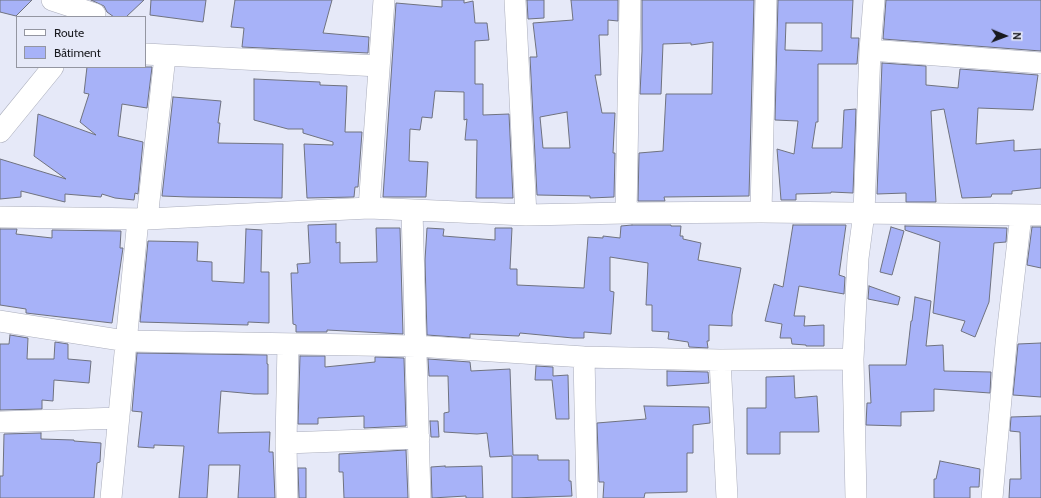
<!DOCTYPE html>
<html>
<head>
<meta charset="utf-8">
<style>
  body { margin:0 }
  #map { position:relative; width:1041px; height:498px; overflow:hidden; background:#e6e9f8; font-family:Cabin,sans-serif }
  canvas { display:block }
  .legend { position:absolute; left:16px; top:16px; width:130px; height:52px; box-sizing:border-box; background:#e6e9f8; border:1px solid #9496a1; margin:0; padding:5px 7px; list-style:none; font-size:12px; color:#18191e }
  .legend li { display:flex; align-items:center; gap:8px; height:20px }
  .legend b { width:20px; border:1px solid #9496a1 }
  .north { position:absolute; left:985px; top:16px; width:40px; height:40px; -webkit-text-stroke:3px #e6e9f8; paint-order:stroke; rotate:91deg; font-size:11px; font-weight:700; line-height:16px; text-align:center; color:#18191e }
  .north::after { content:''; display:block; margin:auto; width:14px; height:18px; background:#18191e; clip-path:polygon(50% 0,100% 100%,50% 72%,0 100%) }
</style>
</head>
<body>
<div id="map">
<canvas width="1041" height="498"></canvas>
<ul class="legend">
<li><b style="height:5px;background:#fff"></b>Route</li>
<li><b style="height:11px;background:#a7b2f8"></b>Bâtiment</li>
</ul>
<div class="north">N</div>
</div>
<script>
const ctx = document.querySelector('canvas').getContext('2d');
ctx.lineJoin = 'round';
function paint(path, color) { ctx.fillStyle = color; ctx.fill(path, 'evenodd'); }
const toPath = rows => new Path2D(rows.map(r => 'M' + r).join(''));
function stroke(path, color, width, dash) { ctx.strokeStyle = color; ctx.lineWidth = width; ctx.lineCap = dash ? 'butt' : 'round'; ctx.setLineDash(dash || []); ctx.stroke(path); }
const building = toPath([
  [0,0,32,0,16,16,0,12,0,0],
  [91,0,144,0,126,17,114,17,107,12,104,6,91,0],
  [151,0,206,0,203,22,150,15,151,0],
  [235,0,332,0,323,33,369,37,368,53,242,47,244,28,231,27,235,0],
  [442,0,464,0,464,3,473,1,475,23,487,23,489,40,475,41,475,84,483,84,483,115,509,114,513,198,476,198,477,140,465,140,467,119,464,120,464,92,435,91,432,118,422,117,420,130,410,129,409,161,428,162,426,197,383,197,396,3,442,7,442,0],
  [527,0,544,0,544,18,528,19,527,0],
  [571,0,618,0,618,21,608,20,608,35,599,35,601,75,595,75,602,113,615,113,613,153,615,153,614,197,590,198,590,196,537,195,530,57,537,57,533,23,573,20,571,0],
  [567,112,570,148,543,148,540,117,567,112],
  [642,0,754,0,749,196,664,197,665,201,638,201,639,153,663,151,666,94,712,94,713,42,691,45,691,43,663,44,661,94,640,94,642,51,642,0],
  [778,0,853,0,851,38,859,38,857,64,818,64,818,122,816,122,812,148,842,148,844,110,856,109,853,193,831,192,831,193,796,194,796,200,781,200,777,149,794,154,798,121,775,120,778,0],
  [786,23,822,23,822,51,785,50,786,23],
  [886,0,1041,0,1041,51,883,39,886,0],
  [882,63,926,66,926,85,958,88,960,69,1038,75,1033,110,978,108,976,144,1014,140,1014,151,1041,149,1041,188,1012,191,1012,194,992,194,991,197,962,198,944,109,931,111,936,202,906,202,906,193,877,194,882,63],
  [87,67,152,67,147,108,122,104,118,136,143,142,138,194,135,193,134,200,115,198,102,194,101,197,65,194,65,202,21,191,21,197,0,199,0,159,66,179,34,156,38,114,96,135,80,122,89,94,84,93,87,67],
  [254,79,320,82,320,85,347,86,345,132,362,132,358,187,355,187,354,197,307,198,304,144,333,145,333,142,303,133,303,129,288,129,254,120,254,79],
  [173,97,221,101,218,123,220,123,218,143,283,144,282,198,188,197,162,196,173,97],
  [336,224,336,243,340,242,340,263,377,262,376,228,400,228,403,334,327,330,327,332,296,332,296,325,293,324,291,273,298,273,297,264,310,263,308,225,336,224],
  [632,225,671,225,671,226,681,226,680,236,683,236,683,239,701,243,698,260,741,268,732,315,732,326,709,325,709,341,707,341,708,348,689,347,688,342,668,339,669,332,652,331,652,305,646,305,648,263,610,257,610,291,614,292,611,334,584,332,584,338,573,338,520,333,519,336,470,334,470,338,427,335,425,260,427,228,444,229,443,236,495,240,495,228,512,228,510,269,517,269,517,285,584,288,588,237,603,238,603,236,620,238,621,226,632,225],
  [793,225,846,225,839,275,845,277,844,294,799,286,794,316,805,316,804,326,824,325,824,346,806,346,806,345,792,344,791,338,780,338,782,324,765,321,774,284,783,287,793,225],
  [905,226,1007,228,1006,242,994,243,989,302,975,337,961,331,965,321,933,313,940,242,905,230,905,226],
  [891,227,904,231,892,275,880,272,891,227],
  [1032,227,1041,227,1041,268,1027,265,1032,227],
  [0,229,17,229,16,234,52,238,52,230,121,231,120,248,123,248,112,323,26,313,26,309,0,305,0,229],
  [246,229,262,230,261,272,269,272,269,323,248,322,248,325,140,322,148,241,198,242,197,261,212,262,212,281,244,283,246,229],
  [869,286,900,297,898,305,868,299,869,286],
  [915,297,931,301,926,346,943,345,944,371,991,372,990,393,934,389,934,411,901,412,901,426,866,425,867,403,871,403,869,365,906,365,911,321,912,321,915,297],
  [10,335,28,338,27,359,54,359,55,342,68,344,68,359,91,361,89,383,54,380,53,401,42,400,42,409,0,410,0,344,9,344,10,335],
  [1041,343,1041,397,1013,395,1018,344,1041,343],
  [137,353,267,355,267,364,268,364,268,394,254,394,221,391,218,433,270,432,269,452,273,452,275,498,238,498,240,465,209,465,207,498,179,498,184,446,154,445,154,448,138,447,142,412,132,411,137,353],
  [300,356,325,356,325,367,375,362,375,357,404,358,406,426,364,428,364,416,318,418,318,424,298,424,300,356],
  [428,359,470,362,471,371,510,369,513,455,538,455,538,460,569,460,569,481,571,481,572,496,512,498,512,456,490,457,487,433,477,434,444,432,444,413,449,412,448,376,429,376,428,359],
  [536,366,553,367,553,376,568,375,569,419,556,419,552,380,535,380,536,366],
  [667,371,708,372,709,383,667,386,667,371],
  [794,376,795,398,817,396,819,432,780,432,780,454,747,454,747,408,766,408,766,377,794,376],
  [644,406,709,407,710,423,693,425,693,453,687,453,687,492,645,493,644,498,603,498,604,482,599,482,597,423,646,419,644,406],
  [1041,416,1041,498,1009,498,1010,479,1021,479,1020,432,1010,431,1011,417,1041,416],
  [430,421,438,421,439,437,431,437,430,421],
  [41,433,41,439,74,440,74,441,101,443,100,462,97,463,94,498,0,498,0,476,3,476,4,434,41,433],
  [406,450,408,498,344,498,343,472,339,472,339,454,406,450],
  [940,461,980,469,979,487,970,487,970,498,934,498,934,479,936,479,940,461],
  [445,466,445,467,482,466,483,498,466,498,466,496,432,498,431,467,445,466],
  [298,468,306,468,306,498,299,498,298,468]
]);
paint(building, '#a7b2f8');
stroke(building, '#6f727f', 1);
const minor = toPath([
  [52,0,95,14],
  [515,0,526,215],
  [870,50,1041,63],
  [145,54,379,66],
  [0,132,53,67],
  [369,208,384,0],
  [412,210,420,498],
  [761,212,766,0],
  [626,213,630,0],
  [0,217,147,219,369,208,526,215,626,213,761,212,1041,215],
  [147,219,165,56],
  [0,321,126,341,416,346,584,357,720,360,853,359],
  [584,357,587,498],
  [720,360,727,498],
  [0,422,119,418],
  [286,443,419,438],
  [111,498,138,219],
  [287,498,286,443,288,344],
  [856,498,853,359,858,258,864,213,870,50,874,0],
  [992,498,1006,344,1021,215]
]);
stroke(minor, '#aaadbb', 22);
stroke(minor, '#fff', 21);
</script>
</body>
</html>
